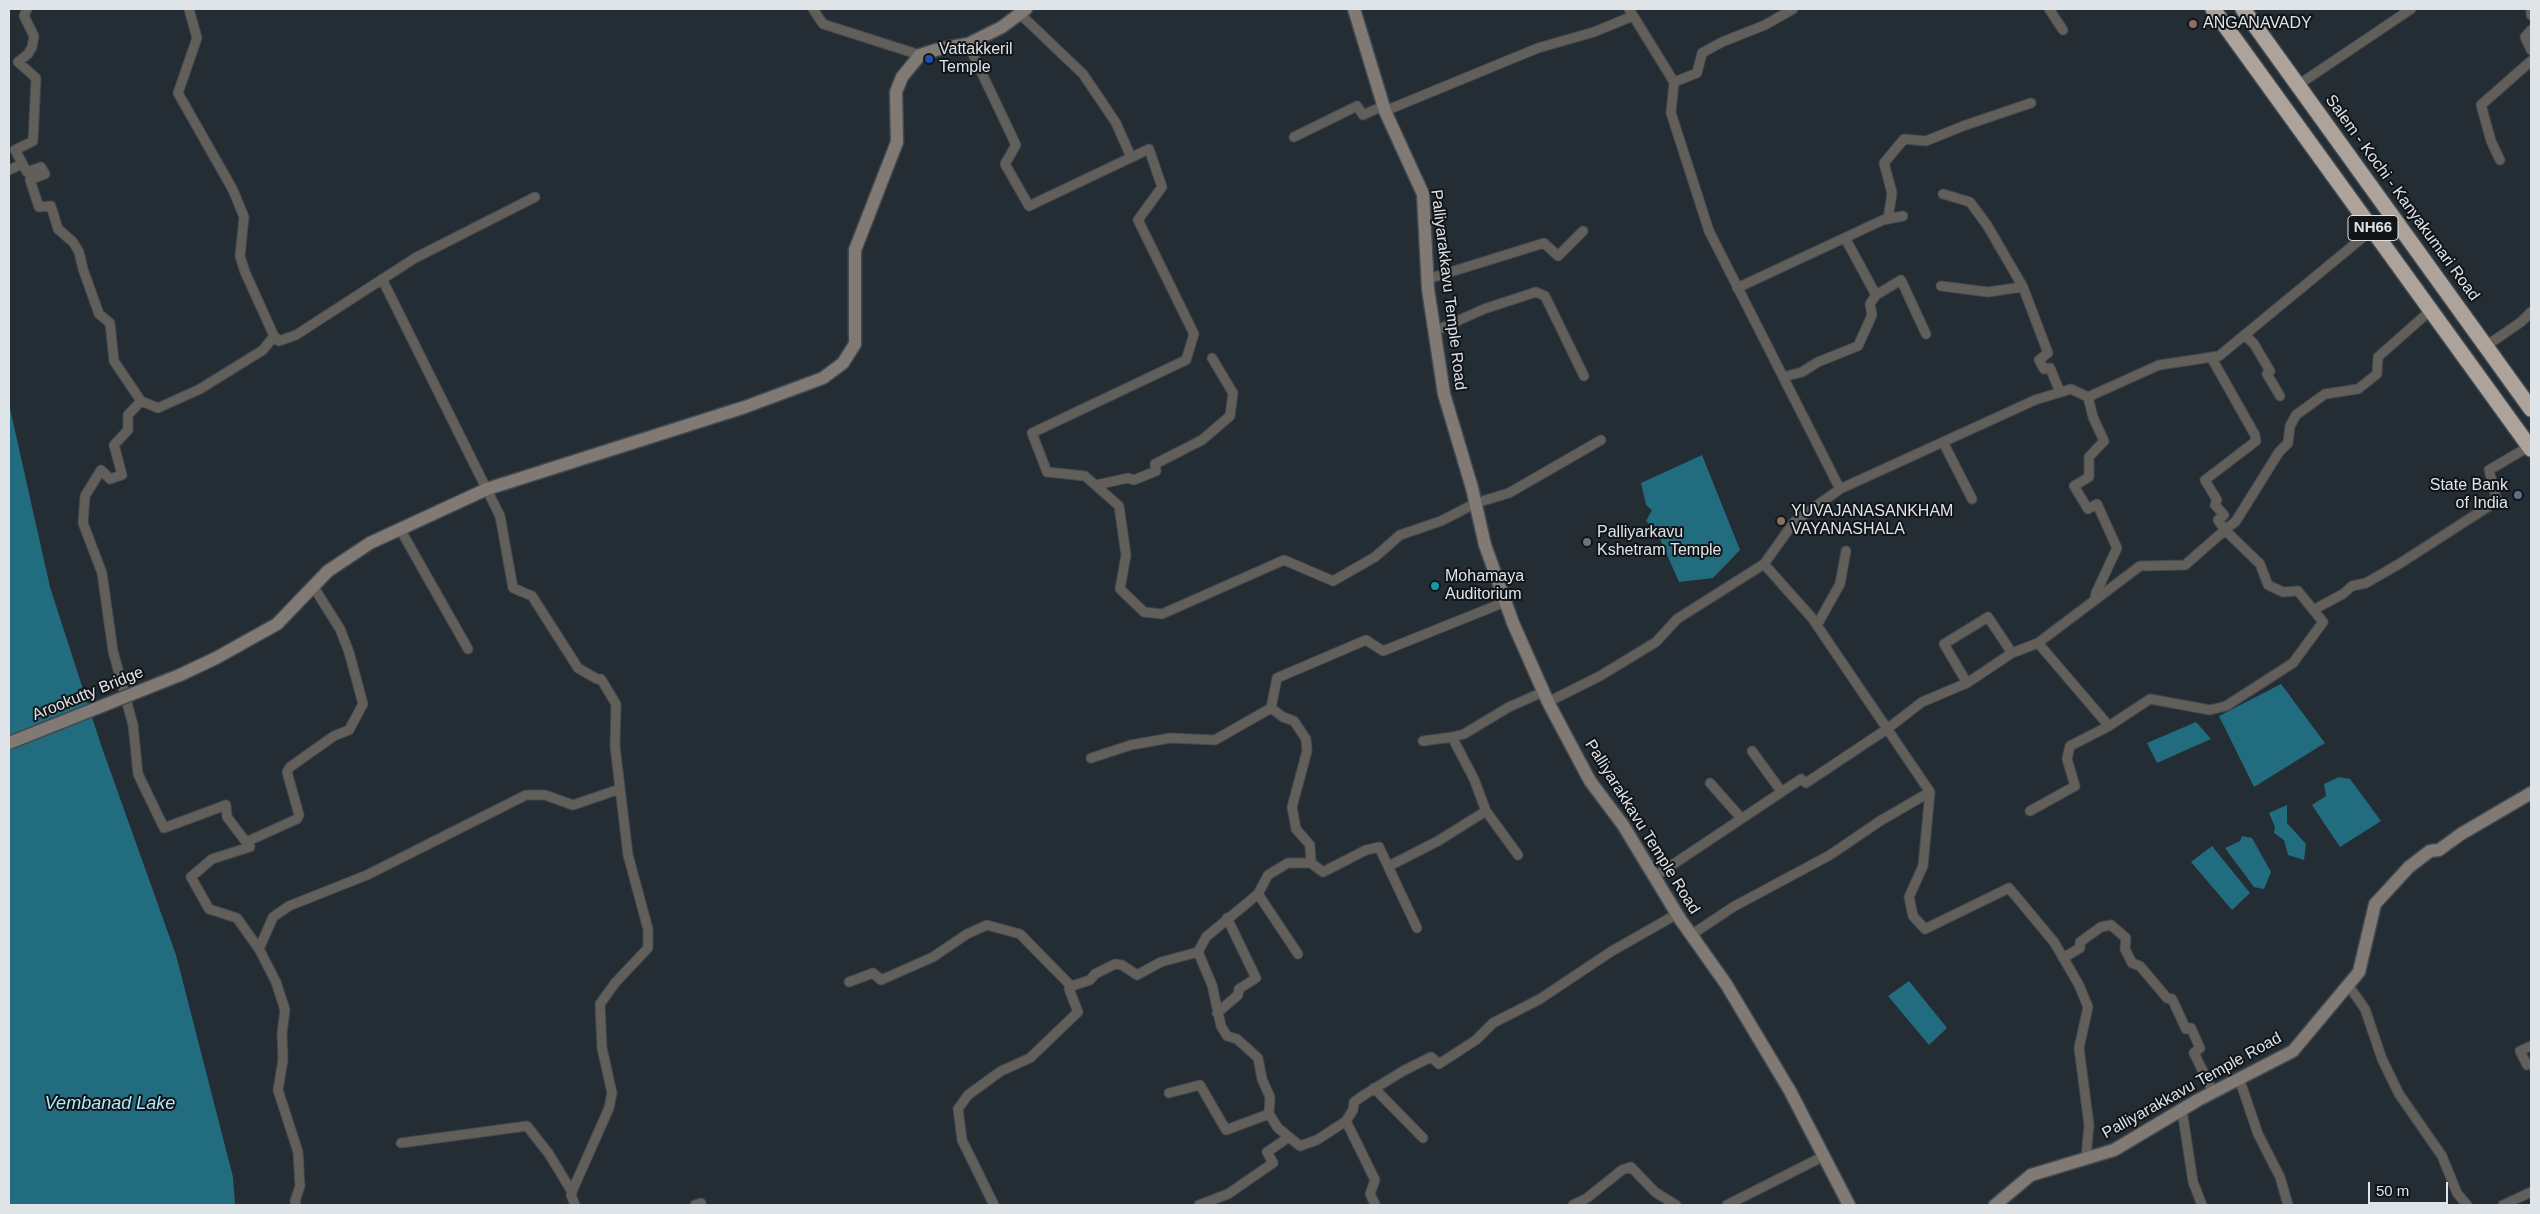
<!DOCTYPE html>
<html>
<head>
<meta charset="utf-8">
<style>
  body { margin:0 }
  #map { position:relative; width:2540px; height:1214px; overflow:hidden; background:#242d34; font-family:Helvetica,sans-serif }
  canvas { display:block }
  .frame { position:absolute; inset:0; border:10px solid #dfe4e9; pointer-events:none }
  .scale { position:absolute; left:2368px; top:1182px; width:80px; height:22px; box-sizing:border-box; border:2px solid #dfe4e9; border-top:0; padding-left:6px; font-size:15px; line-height:18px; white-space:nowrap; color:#dfe4e9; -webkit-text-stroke:4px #111518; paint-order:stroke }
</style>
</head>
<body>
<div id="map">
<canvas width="2540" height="1214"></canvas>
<div class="frame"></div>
<div class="scale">50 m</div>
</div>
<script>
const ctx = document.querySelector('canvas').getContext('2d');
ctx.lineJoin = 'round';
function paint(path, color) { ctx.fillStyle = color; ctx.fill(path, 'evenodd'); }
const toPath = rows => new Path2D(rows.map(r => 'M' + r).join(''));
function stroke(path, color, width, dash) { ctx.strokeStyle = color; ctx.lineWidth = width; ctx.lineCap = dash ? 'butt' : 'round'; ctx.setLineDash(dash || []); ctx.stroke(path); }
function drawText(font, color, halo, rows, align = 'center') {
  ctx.font = font + ' Helvetica,sans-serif'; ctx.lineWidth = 4; ctx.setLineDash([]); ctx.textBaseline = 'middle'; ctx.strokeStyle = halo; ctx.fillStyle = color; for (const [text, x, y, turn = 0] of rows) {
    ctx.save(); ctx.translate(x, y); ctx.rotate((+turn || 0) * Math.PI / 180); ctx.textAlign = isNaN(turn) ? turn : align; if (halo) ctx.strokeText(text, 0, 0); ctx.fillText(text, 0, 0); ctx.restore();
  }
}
paint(toPath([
  [9,404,50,587,101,745,176,955,233,1177,235,1205,9,1205],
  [1702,455,1740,550,1713,578,1679,582,1657,532,1646,521,1652,510,1646,505,1641,483],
  [2281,684,2325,743,2254,787,2219,716],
  [2196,722,2211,739,2157,763,2147,743],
  [2339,777,2350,779,2381,821,2340,847,2312,805,2326,796,2324,784],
  [2287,805,2287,823,2306,844,2304,860,2288,855,2284,840,2274,833,2275,827,2269,813],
  [2242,836,2252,838,2271,872,2264,889,2254,887,2225,848,2240,841],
  [2212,846,2250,893,2232,910,2191,862],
  [1909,981,1947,1028,1929,1045,1888,996]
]), '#226c7f');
const street = toPath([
  [27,9,24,16,34,36,32,47,28,54,18,62,36,78,33,141,15,150,27,172,41,167,45,174,30,180,39,207,51,206,58,229,73,242,79,252,83,269,99,314,110,323,114,361,141,401],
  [189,9,197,38,178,93,233,190,244,217,240,256,245,272,274,336,279,341,296,335,415,258,535,197],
  [813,9,823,24,920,55],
  [1629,9,1674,82,1671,113,1709,231,1840,489],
  [2049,9,2063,30],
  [2531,11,2531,15],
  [1020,14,1083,74,1116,123,1131,157],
  [2531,30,2525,37,2531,50],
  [968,44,1016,145,1005,164,1029,206,1149,149,1162,187,1138,220,1194,334,1186,360,1032,433,1047,472,1085,476,1119,506,1126,555,1120,589,1144,612,1162,614,1284,560,1333,581,1375,557,1400,535,1441,521,1476,503,1509,493,1601,440],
  [1674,82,1697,73,1702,53,1722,42,1765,25,1793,9],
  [2298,85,2411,9],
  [1385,111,1538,48,1594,32,1633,16],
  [1294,137,1357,106,1363,115,1383,106],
  [2500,160,2491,141,2481,105,2531,61],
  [9,170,22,164],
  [1943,194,1970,202,1987,225,2023,287,2048,353,2039,360,2044,369,2050,368,2060,392],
  [1888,219,1892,193,1884,163,1904,139,1926,141,1963,126,2031,103],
  [1845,238,1876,295,1901,280,1926,334],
  [382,279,500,516,513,588,532,596,578,668,597,679,601,679,616,704,615,746,628,855,648,929,648,948,615,983,600,1004,602,1048,612,1093,609,1108,574,1187,571,1195,575,1205],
  [1428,279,1544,243,1558,256,1583,231],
  [1941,286,1988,292,2023,287],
  [1737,288,1883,220,1903,216],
  [1435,331,1484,309,1536,292,1545,296,1584,376],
  [2245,335,2254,344,2270,371,2267,374,2280,396],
  [2486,346,2521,322,2531,312],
  [2211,357,2255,435,2256,441,2205,480,2217,500,2215,505,2224,515,2218,520,2225,530,2260,564,2268,585,2283,592,2298,591,2323,622,2293,663,2226,706,2210,710,2150,699,2109,726,2038,643,2140,566,2185,565,2225,530,2236,521,2279,452,2288,443,2290,426,2296,415,2325,394,2358,389,2377,374,2378,357,2431,310],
  [1783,377,1802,372,1818,362,1858,346,1872,315,1870,304,1876,295],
  [2088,397,2093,417,2104,441,2089,457,2089,477,2074,486,2088,509,2097,504,2117,548,2096,593,2095,599],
  [1943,442,1972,499],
  [1096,485,1128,478,1134,480,1156,471,1155,464,1202,440,1230,416,1233,393,1212,358],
  [400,529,468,649],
  [1764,564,1812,618,1930,792,1923,866,1909,897,1913,916,1925,929,2009,888,2054,942,2079,985,2088,1007,2079,1048,2089,1125,2086,1157],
  [2313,610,2343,594,2352,586,2366,583,2399,564,2497,501,2489,470,2530,446],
  [1817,625,1840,584,1846,551],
  [1967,683,1944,644,1988,617,2012,653],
  [1548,702,1600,676,1656,642,1677,619,1764,564,1794,522,1840,489,2035,400,2071,389,2088,397,2159,365,2219,356,2373,229],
  [1423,741,1452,737],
  [1752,751,1781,791],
  [1091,758,1131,745,1170,738,1215,740,1271,708,1277,678,1366,640,1383,651,1505,602],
  [1710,783,1741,818],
  [1486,811,1518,855],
  [2030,811,2075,786,2067,759,2070,746,2109,726],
  [246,842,297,819,299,815,287,772,290,767,334,736,349,730,363,704,349,652,340,629,313,586],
  [1311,863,1323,872,1366,850,1379,847,1417,928],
  [1389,866,1438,841,1486,811,1474,779,1452,737,1464,734,1509,707,1543,692],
  [1654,877,1801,779,1806,783,1887,729,1922,702,1967,683,2012,653,2038,643],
  [1258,894,1298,954],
  [1691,935,1733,907,1830,855,1880,821,1930,792],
  [259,949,237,918,209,909,191,877,212,859,250,847,227,817,226,805,164,828,138,774,133,725,113,651,102,573,83,523,85,496,101,470,110,479,122,475,114,445,128,430,128,415,141,401,158,408,200,389,263,350,274,336],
  [1198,952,1212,985,1221,1026,1227,1036,1237,1039,1258,1058,1262,1079,1270,1097,1269,1114,1278,1128,1289,1137],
  [2063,958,2080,948,2080,942,2101,927,2111,925,2126,938,2125,949,2132,963,2140,966,2167,998,2172,999,2186,1029,2191,1028,2200,1048,2194,1053,2213,1092],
  [849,982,873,973,881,980,933,957,967,934,987,925,1020,934,1072,987],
  [2348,985,2365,1009,2382,1059,2399,1094,2442,1156,2457,1193,2467,1205],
  [1217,1013,1238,995,1239,989,1256,978,1227,918],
  [2527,1065,2520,1051,2531,1046],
  [2239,1078,2258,1134,2280,1177,2288,1205],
  [1374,1088,1423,1138],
  [1169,1093,1200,1085,1226,1130,1269,1114],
  [2182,1110,2193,1182,2202,1205],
  [1346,1121,1375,1180,1370,1194,1375,1204],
  [401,1143,527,1126,549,1154,572,1192],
  [296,1205,295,1201,300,1186,298,1152,278,1090,283,1060,282,1033,285,1010,276,982,259,949,273,917,289,906,367,875,526,795,545,795,573,805,620,789],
  [695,1205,701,1203],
  [994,1205,962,1140,958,1109,968,1095,1001,1071,1030,1058,1078,1012,1069,989,1072,986,1090,980,1095,974,1115,964,1122,965,1137,975,1161,962,1198,952,1206,937,1258,894,1268,875,1288,863,1311,863,1310,845,1296,829,1292,807,1307,751,1306,739,1294,721,1283,717,1271,708],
  [1199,1205,1228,1194,1273,1163,1267,1152,1289,1137,1300,1146,1317,1140,1346,1121,1353,1110,1354,1102,1364,1095,1403,1071,1431,1057,1439,1064,1476,1040,1493,1023,1540,999,1612,951,1677,914],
  [1573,1205,1587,1198,1622,1170,1631,1167,1655,1192,1676,1205],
  [1727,1205,1824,1156],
  [2503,1205,2531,1192]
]);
const secondary = toPath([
  [1354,9,1385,111,1423,194,1428,289,1444,394,1472,488,1485,545,1513,623,1548,702,1590,781,1623,825,1680,919,1726,984,1790,1091,1849,1205],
  [180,675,216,658,277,624,328,571,370,543,487,489,745,407,823,378,843,363,855,344,855,250,897,142,896,92,902,77,920,55,939,49,968,44,1002,27,1026,9],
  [1995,1205,2031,1175,2114,1150,2198,1100,2293,1051,2359,972,2375,904,2409,867,2430,851,2439,850,2461,834,2531,793]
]);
const highway = toPath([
  [2213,9,2531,449],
  [2243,9,2531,409]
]);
stroke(street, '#424a51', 11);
stroke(secondary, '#424a51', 15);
stroke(highway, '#424a51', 18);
stroke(street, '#625e5a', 9);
stroke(secondary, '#817a74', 12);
stroke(highway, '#ada39a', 15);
const secondaryBridge = toPath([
  [9,743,180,675]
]);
stroke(secondaryBridge, '#424a51', 15, []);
stroke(secondaryBridge, '#817a74', 12);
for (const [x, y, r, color] of [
  [2193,24,5,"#8d6e63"],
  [929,59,5,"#1a4fb4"],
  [2518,495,5,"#5c6f8a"],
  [1781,521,5,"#8d6e63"],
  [1587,542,5,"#6b7280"],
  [1435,586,5,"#0f9aa8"]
]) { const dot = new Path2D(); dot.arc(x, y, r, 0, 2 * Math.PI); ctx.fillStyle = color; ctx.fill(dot); stroke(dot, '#111518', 2); }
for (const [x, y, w] of [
  [2373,228,50]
]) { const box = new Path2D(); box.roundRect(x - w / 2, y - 12.5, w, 25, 4); ctx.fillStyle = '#111518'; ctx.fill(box); stroke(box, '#dfe4e9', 1); }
drawText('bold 15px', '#dfe4e9', null, [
  ["NH66",2373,228]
]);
drawText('16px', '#dfe4e9', '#111518', [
  ["ANGANAVADY",2203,24],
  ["Vattakkeril",939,50],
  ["Temple",939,68],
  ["State Bank",2508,486,"right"],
  ["of India",2508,504,"right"],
  ["YUVAJANASANKHAM",1791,512],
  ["VAYANASHALA",1791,530],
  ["Palliyarkavu",1597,533],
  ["Kshetram Temple",1597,551],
  ["Mohamaya",1445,577],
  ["Auditorium",1445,595]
], 'left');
drawText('16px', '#dfe4e9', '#111518', [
  ["Salem - Kochi - Kanyakumari Road",2402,198,54],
  ["Palliyarakkavu Temple Road",1448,290,83],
  ["Arookutty Bridge",88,694,-22],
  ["Palliyarakkavu Temple Road",1642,827,58],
  ["Palliyarakkavu Temple Road",2192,1086,-29]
]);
drawText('italic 18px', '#b1eafc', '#111518', [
  ["Vembanad Lake",110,1104]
]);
</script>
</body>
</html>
